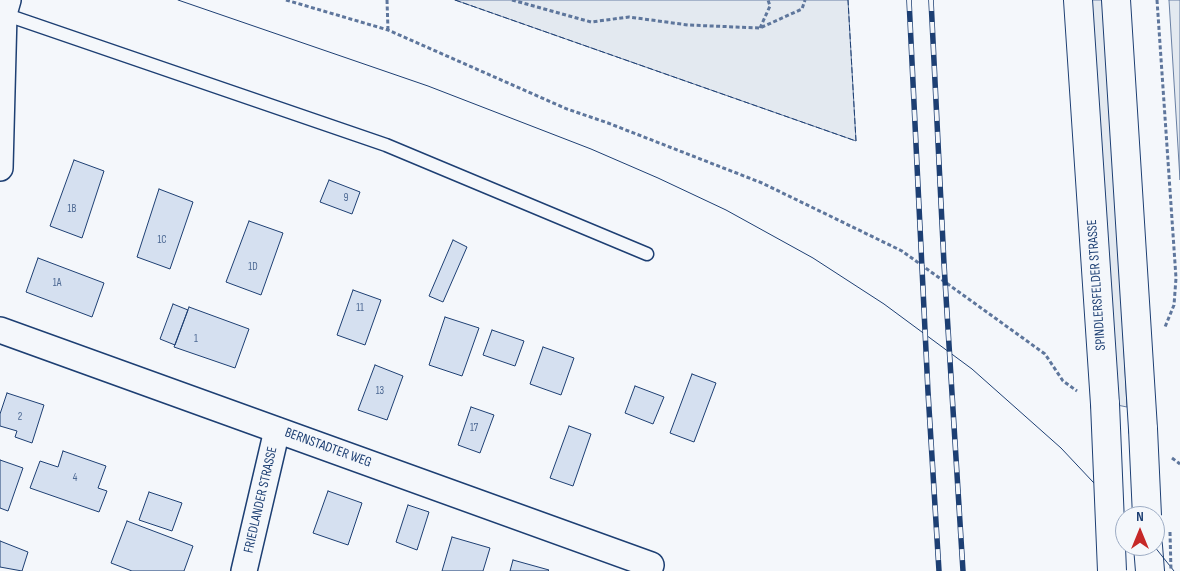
<!DOCTYPE html>
<html>
<head>
<meta charset="utf-8">
<style>
  body { margin:0 }
  #map { position:relative; width:1180px; height:571px; overflow:hidden; background:#f4f7fb; font-family:"Sofia Sans Condensed",sans-serif }
  canvas { display:block }
  .north { position:absolute; left:1115px; top:506px; width:50px; height:50px; box-sizing:border-box; background:#f4f7fb; border:1px solid #9eadc5; border-radius:50%; rotate:0deg; font-size:14px; font-weight:700; line-height:20px; text-align:center; color:#1d3f73 }
  .north::after { content:''; display:block; margin:auto; width:18px; height:22px; background:#c62828; clip-path:polygon(50% 0,100% 100%,50% 72%,0 100%) }
</style>
</head>
<body>
<div id="map">
<canvas width="1180" height="571"></canvas>
<div class="north">N</div>
</div>
<script>
const ctx = document.querySelector('canvas').getContext('2d');
ctx.lineJoin = 'round';
function paint(path, color) { ctx.fillStyle = color; ctx.fill(path, 'evenodd'); }
const toPath = rows => new Path2D(rows.map(r => 'M' + r).join(''));
function stroke(path, color, width, dash) { ctx.strokeStyle = color; ctx.lineWidth = width; ctx.lineCap = dash ? 'butt' : 'round'; ctx.setLineDash(dash || []); ctx.stroke(path); }
function drawText(font, color, halo, rows, align = 'center') {
  ctx.font = font + ' "Sofia Sans Condensed",sans-serif'; ctx.lineWidth = 4; ctx.setLineDash([]); ctx.textBaseline = 'middle'; ctx.strokeStyle = halo; ctx.fillStyle = color; for (const [text, x, y, turn = 0] of rows) {
    ctx.save(); ctx.translate(x, y); ctx.rotate((+turn || 0) * Math.PI / 180); ctx.textAlign = isNaN(turn) ? turn : align; if (halo) ctx.strokeText(text, 0, 0); ctx.fillText(text, 0, 0); ctx.restore();
  }
}
const green = toPath([
  [455,0,848,0,856,141,455,0],
  [1091,0,1102,0,1116,201,1127,407,1117,405,1091,0],
  [1169,0,1180,0,1180,180,1169,0]
]);
paint(green, '#e3e9f0');
stroke(green, '#687fa3', 1);
const building = toPath([
  [74,160,104,171,82,238,50,226,74,160],
  [329,180,360,192,352,214,320,202,329,180],
  [159,189,193,202,170,269,137,257,159,189],
  [249,221,283,233,261,295,226,282,249,221],
  [453,240,467,247,443,302,429,296,453,240],
  [38,258,104,283,92,317,26,292,38,258],
  [353,290,381,300,365,345,337,335,353,290],
  [173,304,188,310,175,345,160,339,173,304],
  [189,307,249,329,235,368,174,347,189,307],
  [445,317,479,328,462,376,429,365,445,317],
  [492,330,524,341,515,366,483,355,492,330],
  [543,347,574,358,561,395,530,384,543,347],
  [375,365,403,376,387,420,358,410,375,365],
  [692,374,716,383,694,442,670,433,692,374],
  [635,386,664,397,653,424,625,413,635,386],
  [7,393,44,405,32,443,15,437,17,431,0,426,0,414,7,393],
  [471,407,494,415,480,453,458,445,471,407],
  [569,426,591,434,573,486,550,478,569,426],
  [63,451,106,466,98,488,107,491,99,512,30,488,40,461,58,467,63,451],
  [0,460,23,468,8,511,0,508,0,460],
  [328,491,362,503,348,545,313,533,328,491],
  [149,492,182,503,172,531,139,520,149,492],
  [408,505,429,512,417,550,396,542,408,505],
  [127,521,193,546,184,571,132,571,111,563,127,521],
  [452,537,490,548,483,571,442,571,452,537],
  [0,541,28,552,22,571,0,567,0,541],
  [513,560,549,570,548,571,510,571,513,560]
]);
paint(building, '#d5e0f0');
stroke(building, '#1d3f73', 1);
const lane = toPath([
  [4,14,386,145,647,254]
]);
const street = toPath([
  [0,168,4,14,8,0],
  [0,330,651,565,649,571],
  [244,571,277,430]
]);
const highway = toPath([
  [1078,0,1105,404],
  [1116,0,1143,429],
  [1148,546,1150,571]
]);
stroke(lane, '#1d3f73', 15);
stroke(street, '#1d3f73', 28);
stroke(highway, '#1d3f73', 30);
stroke(toPath([
  [286,0,388,30,567,109,608,123,762,183,902,251,1045,354,1063,381,1077,391],
  [387,0,388,30],
  [512,0,591,22,629,17,688,25,760,28,802,9,805,0],
  [1157,0,1176,278,1174,305,1165,327],
  [760,28,770,6,768,0],
  [1172,458,1180,464]
]), '#5e769c', 3, [4, 2.5]);
stroke(lane, '#f4f7fb', 12);
stroke(street, '#f4f7fb', 25);
stroke(highway, '#f4f7fb', 28);
stroke(toPath([
  [178,0,428,86,591,149,658,178,726,210,813,258,884,304,972,369,1061,448,1125,516],
  [1154,546,1174,571]
]), '#1d3f73', 1);
const rail = toPath([
  [909,0,928,392,939,571],
  [931,0,944,264,963,571]
]);
stroke(rail, '#1d3f73', 5.5);
stroke(rail, '#f4f7fb', 4, [11]);
const highwayBridge = toPath([
  [1105,404,1112,571],
  [1143,429,1147,516]
]);
stroke(highwayBridge, '#1d3f73', 30, []);
stroke(toPath([
  [1170,532,1171,571]
]), '#5e769c', 3, [4, 2.5]);
stroke(highwayBridge, '#f4f7fb', 28);
stroke(toPath([
  [455,0,856,141,848,0]
]), '#1d3f73', 1, [6, 2.5]);
drawText('11px', '#4b6792', null, [
  ["9",346,198],
  ["1B",72,209],
  ["1C",162,240],
  ["1D",253,267],
  ["1A",57,283],
  ["11",360,308],
  ["1",196,339],
  ["13",380,391],
  ["2",20,417],
  ["17",474,428],
  ["4",75,478]
]);
drawText('14px', '#1d3f73', '#f4f7fb', [
  ["SPINDLERSFELDER STRASSE",1097,285,-94],
  ["BERNSTADTER WEG",328,448,20],
  ["FRIEDLANDER STRASSE",261,500,-77]
]);
</script>
</body>
</html>
